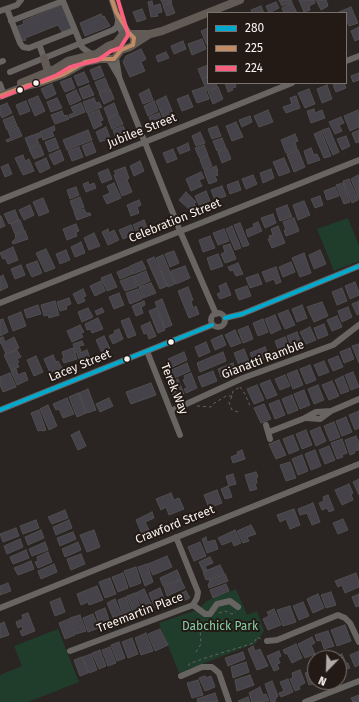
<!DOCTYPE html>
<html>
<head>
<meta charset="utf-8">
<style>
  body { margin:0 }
  #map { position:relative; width:359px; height:702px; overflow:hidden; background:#2a2522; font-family:"Fira Sans",sans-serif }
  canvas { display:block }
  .legend { position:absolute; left:207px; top:12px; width:140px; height:72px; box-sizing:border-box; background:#231a15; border:1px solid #79716c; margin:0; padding:5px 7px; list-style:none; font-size:12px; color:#f9f3ef }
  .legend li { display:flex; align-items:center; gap:8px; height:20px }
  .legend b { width:20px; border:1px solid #79716c }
  .north { position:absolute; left:307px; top:650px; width:40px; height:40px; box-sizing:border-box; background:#231a15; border:1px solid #79716c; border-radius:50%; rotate:203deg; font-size:11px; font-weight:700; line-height:16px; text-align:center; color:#f9f3ef }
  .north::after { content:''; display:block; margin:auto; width:14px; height:18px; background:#b1aba7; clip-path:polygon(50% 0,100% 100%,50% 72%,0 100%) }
</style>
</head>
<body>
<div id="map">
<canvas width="359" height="702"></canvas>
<ul class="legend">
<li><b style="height:5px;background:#00a9ce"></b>280</li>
<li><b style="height:5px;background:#c18c65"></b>225</li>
<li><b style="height:5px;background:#f8607d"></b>224</li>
</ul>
<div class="north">N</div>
</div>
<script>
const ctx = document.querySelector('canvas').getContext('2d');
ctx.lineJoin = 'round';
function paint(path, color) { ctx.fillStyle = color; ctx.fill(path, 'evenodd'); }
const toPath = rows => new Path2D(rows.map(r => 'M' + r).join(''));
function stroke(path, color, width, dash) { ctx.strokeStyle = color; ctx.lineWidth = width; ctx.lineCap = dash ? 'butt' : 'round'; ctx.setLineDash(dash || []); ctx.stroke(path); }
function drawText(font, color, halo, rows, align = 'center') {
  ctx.font = font + ' "Fira Sans",sans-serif'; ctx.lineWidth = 4; ctx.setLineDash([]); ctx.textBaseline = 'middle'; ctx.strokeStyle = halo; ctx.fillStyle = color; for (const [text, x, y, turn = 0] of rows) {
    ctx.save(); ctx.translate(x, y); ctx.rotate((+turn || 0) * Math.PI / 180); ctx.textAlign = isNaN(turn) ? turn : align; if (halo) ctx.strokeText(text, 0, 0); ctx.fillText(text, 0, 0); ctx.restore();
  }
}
paint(toPath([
  [348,218,359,246,359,261,334,271,317,229],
  [236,589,247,615,257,611,264,631,256,643,179,673,159,623,197,610,207,601],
  [58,629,79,682,28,702,0,702,0,675,22,666,14,646]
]), '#203d2c');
const building = toPath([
  [161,0,171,0,172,2,163,5,161,0],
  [279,0,291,0,292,2,282,6,279,0],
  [299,0,314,0,315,3,309,6,310,10,304,12,299,0],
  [316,0,326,0,328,6,321,10,316,0],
  [152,1,153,6,160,4,162,12,157,13,158,16,151,17,148,2,152,1],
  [276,2,279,8,269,13,266,6,276,2],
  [171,3,175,13,167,16,163,6,171,3],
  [292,3,297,13,284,13,282,8,292,3],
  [64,4,74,27,62,32,58,25,25,38,26,40,21,41,16,27,24,24,23,21,64,4],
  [261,6,264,13,252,13,251,10,261,6],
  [351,7,358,23,349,26,347,21,346,21,346,13,339,12,351,7],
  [142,9,146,19,137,22,133,12,142,9],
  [101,14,103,17,104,16,110,26,85,36,80,23,101,14],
  [359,27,359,39,355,41,351,31,359,27],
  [208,28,208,44,207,45,201,31,208,28],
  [202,39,206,49,192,55,188,44,202,39],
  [183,41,186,49,174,54,171,46,183,41],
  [141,49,146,59,141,62,145,71,130,77,123,62,126,56,141,49],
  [166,52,169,58,158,62,156,56,166,52],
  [208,65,208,76,202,79,198,69,208,65],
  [100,66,104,76,94,80,90,70,100,66],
  [84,72,89,82,78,86,74,76,84,72],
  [359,73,359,80,353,82,351,76,359,73],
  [208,77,208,83,216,83,217,87,207,91,202,79,208,77],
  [71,78,75,88,65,92,60,82,71,78],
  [105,78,109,88,99,92,95,82,105,78],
  [225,83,235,83,236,87,232,88,233,90,228,92,225,83],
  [339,83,344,83,346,88,336,92,333,85,339,83],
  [52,84,56,94,46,99,41,89,52,84],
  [89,85,94,95,83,99,79,89,89,85],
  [327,85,332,99,322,103,317,89,327,85],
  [204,87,209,99,197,103,192,91,204,87],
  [218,87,223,99,213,104,208,92,218,87],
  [110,89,114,99,104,104,99,93,110,89],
  [149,89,153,100,143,104,139,94,149,89],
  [309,89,315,104,305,108,298,93,309,89],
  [76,90,81,100,70,105,66,95,76,90],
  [188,95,193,107,182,111,177,99,188,95],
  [38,96,45,111,35,116,28,100,38,96],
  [166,96,175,118,165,122,156,101,166,96],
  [296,96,300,108,286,113,283,107,292,104,290,98,296,96],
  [57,98,62,108,51,112,47,102,57,98],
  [94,98,96,103,99,102,102,107,87,113,83,102,94,98],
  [26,101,30,111,20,115,16,105,26,101],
  [154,101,158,111,148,116,144,106,154,101],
  [7,103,12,113,2,118,0,114,0,106,7,103],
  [81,103,85,112,70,118,69,115,74,113,71,107,81,103],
  [114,103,118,113,108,118,104,108,114,103],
  [314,109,315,113,322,110,325,118,311,123,307,111,314,109],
  [99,110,103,120,100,121,102,125,94,129,88,114,99,110],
  [268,110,273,122,259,127,254,116,268,110],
  [358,110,359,127,350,131,344,116,358,110],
  [62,111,64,116,67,115,69,119,55,124,51,115,62,111],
  [159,113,163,123,153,127,149,117,159,113],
  [118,114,123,124,112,129,108,119,118,114],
  [13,116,17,126,7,130,3,120,13,116],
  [250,116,252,122,242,127,239,120,250,116],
  [341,117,344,123,339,125,342,131,335,134,329,122,341,117],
  [236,122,243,137,232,141,226,126,236,122],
  [54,126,55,130,52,132,54,136,43,140,40,132,54,126],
  [123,126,128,136,117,141,113,130,123,126],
  [217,126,221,136,212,139,208,129,217,126],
  [18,127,22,136,7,142,6,140,11,138,8,131,18,127],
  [106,127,110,138,100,142,96,132,106,127],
  [329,128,339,152,333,155,322,130,329,128],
  [88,130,92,140,67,150,63,140,88,130],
  [359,130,359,142,356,143,352,133,359,130],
  [321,131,331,156,324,158,314,134,321,131],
  [200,132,205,143,196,146,192,136,200,132],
  [39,133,41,137,37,139,39,144,29,148,25,138,39,133],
  [295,134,298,141,295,142,297,149,286,153,281,140,295,134],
  [346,136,350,146,342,150,337,139,346,136],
  [55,138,59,148,49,152,45,142,55,138],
  [222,138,226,148,217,151,213,141,222,138],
  [92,142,96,152,86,156,82,146,92,142],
  [188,143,190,150,180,154,177,148,188,143],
  [40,145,44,155,34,159,29,149,40,145],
  [204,145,208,155,200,159,195,148,204,145],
  [79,147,83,157,72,161,68,151,79,147],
  [311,148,314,155,317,154,320,160,308,164,304,151,311,148],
  [173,149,177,159,167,163,163,153,173,149],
  [227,149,231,159,222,163,218,152,227,149],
  [60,150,64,160,54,165,49,155,60,150],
  [298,150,305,167,294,172,287,154,298,150],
  [23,155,25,161,29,159,34,171,23,175,15,158,23,155],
  [208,156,212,166,204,170,200,160,208,156],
  [46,158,50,168,40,173,35,163,46,158],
  [284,158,290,172,279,176,273,162,284,158],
  [140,161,144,171,134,176,130,166,140,161],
  [8,164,12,174,5,177,1,167,8,164],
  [216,166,218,171,217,172,218,175,215,176,217,181,209,184,204,171,216,166],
  [125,167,129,178,127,180,132,192,122,196,114,175,116,174,114,171,125,167],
  [108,169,112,179,102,183,98,173,108,169],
  [271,169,274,178,263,183,260,173,271,169],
  [201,172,204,178,199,180,202,186,191,191,186,179,201,172],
  [253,175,257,184,246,189,242,179,253,175],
  [358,175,359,177,359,199,351,179,358,175],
  [349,179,358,200,352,203,343,181,349,179],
  [238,181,241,190,230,194,227,185,238,181],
  [88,182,89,185,94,183,96,188,86,192,83,184,88,182],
  [114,183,121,198,107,204,103,196,110,193,107,186,114,183],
  [343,183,350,202,344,204,336,185,343,183],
  [222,186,226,196,215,200,211,190,222,186],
  [76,187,79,195,70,199,67,190,76,187],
  [335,187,339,196,327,200,324,191,335,187],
  [206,191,210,201,199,205,195,196,206,191],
  [186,192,196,202,194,204,196,206,191,211,179,200,186,192],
  [320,196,323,205,315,208,311,199,320,196],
  [80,197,84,207,74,211,70,201,80,197],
  [43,198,49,212,39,216,33,202,43,198],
  [139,200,141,205,137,207,139,213,131,216,127,205,139,200],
  [304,201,310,215,298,220,293,205,304,201],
  [30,205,34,215,24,220,19,210,30,205],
  [287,205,292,217,280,221,276,209,287,205],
  [84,209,86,213,90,213,91,215,77,220,74,212,84,209],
  [15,210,19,220,9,224,4,214,15,210],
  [273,214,276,223,265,228,261,218,273,214],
  [0,216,1,216,5,226,0,228,0,216],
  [294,218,299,231,286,236,284,230,286,230,283,222,294,218],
  [20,220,24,230,15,234,11,224,20,220],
  [144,220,148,230,138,235,133,225,144,220],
  [258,222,262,231,248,237,246,230,254,227,253,224,258,222],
  [240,223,249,245,243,247,234,225,240,223],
  [76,224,79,231,76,232,77,236,67,240,63,229,76,224],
  [131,225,135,234,123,239,119,230,131,225],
  [232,226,241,248,235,250,226,229,232,226],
  [278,226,285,243,272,248,268,239,270,239,269,236,273,235,271,229,278,226],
  [108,229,109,233,114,230,119,240,108,245,102,232,108,229],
  [224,229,229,241,218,245,213,233,224,229],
  [25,231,28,239,13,244,12,242,16,238,15,235,25,231],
  [94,233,100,246,89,250,84,238,94,233],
  [210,236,215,248,203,252,199,240,210,236],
  [81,242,85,253,75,257,71,247,81,242],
  [230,244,236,259,225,263,221,254,225,252,223,246,230,244],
  [13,247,18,260,8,264,5,258,3,259,0,253,13,247],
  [46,249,55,268,45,272,36,253,46,249],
  [66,250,70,260,60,264,56,254,66,250],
  [320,250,326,264,314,269,309,255,320,250],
  [174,251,179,263,170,267,165,254,174,251],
  [304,253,311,273,300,277,292,258,304,253],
  [218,254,223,266,211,270,207,258,218,254],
  [163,255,175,284,168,287,156,258,163,255],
  [154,257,167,286,160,289,147,260,154,257],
  [37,261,42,273,32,277,26,265,37,261],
  [142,261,146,269,133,274,130,266,142,261],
  [291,262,295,272,283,277,279,267,291,262],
  [238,263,243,274,236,276,233,270,230,271,228,267,238,263],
  [21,265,25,275,15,279,11,269,21,265],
  [185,266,190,278,176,284,171,271,185,266],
  [129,267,132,274,120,279,117,272,129,267],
  [276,267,281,282,276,284,274,279,266,282,262,272,276,267],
  [146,271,150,281,138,286,134,276,146,271],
  [111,274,117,287,107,291,101,278,111,274],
  [258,274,262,284,250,288,246,278,258,274],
  [3,275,8,287,0,291,0,277,3,275],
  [133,276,137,287,125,291,120,281,133,276],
  [101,281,105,291,95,296,90,286,101,281],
  [355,282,359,292,359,295,350,299,345,286,355,282],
  [151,283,156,293,143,298,139,287,151,283],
  [226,283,231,295,220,299,217,294,221,292,219,286,226,283],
  [247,286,251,296,239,300,235,290,247,286],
  [188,287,193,300,191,301,193,308,196,306,199,314,189,318,178,291,188,287],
  [342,288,347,301,337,305,332,292,342,288],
  [83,289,86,296,83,297,85,301,78,304,73,294,83,289],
  [138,289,142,299,130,304,126,293,138,289],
  [119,293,124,305,114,309,109,297,119,293],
  [69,298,71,304,66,306,67,309,60,311,57,302,69,298],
  [162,299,172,325,165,328,155,302,162,299],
  [55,301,59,315,49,318,48,315,44,316,41,305,55,301],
  [144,301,145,305,141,307,143,313,136,316,132,306,144,301],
  [359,301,359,314,357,315,352,304,359,301],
  [322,302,328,316,314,322,307,307,322,302],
  [38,305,41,314,27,318,24,310,38,305],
  [302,305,307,318,297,322,292,309,302,305],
  [348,307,352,317,342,322,338,311,348,307],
  [88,308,93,317,82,322,78,312,88,308],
  [102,308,104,312,97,315,95,311,102,308],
  [156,308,165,330,158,333,149,311,156,308],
  [288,310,295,325,285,329,278,314,288,310],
  [21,312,26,326,13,331,8,317,21,312],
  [275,315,281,329,271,334,265,319,275,315],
  [337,316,342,327,332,331,327,320,337,316],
  [98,318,103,329,92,333,90,329,87,330,85,324,98,318],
  [129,318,136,335,128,338,121,321,129,318],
  [3,319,8,332,0,336,0,320,3,319],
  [263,319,268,332,258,336,253,323,263,319],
  [150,322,156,336,149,339,147,333,144,334,141,326,150,322],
  [324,324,328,335,318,339,314,328,324,324],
  [80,325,84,332,81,333,83,337,72,342,67,331,80,325],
  [248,326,253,339,243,343,238,330,248,326],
  [310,327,316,340,306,344,300,332,310,327],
  [119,329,123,339,113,344,109,336,115,333,114,331,119,329],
  [235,330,241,343,231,347,225,335,235,330],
  [297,332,302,345,292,349,287,336,297,332],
  [222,335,226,345,215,350,211,340,222,335],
  [104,336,110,349,102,353,96,340,104,336],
  [3,337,5,342,14,337,19,348,6,354,1,343,0,343,0,338,3,337],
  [285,337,290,350,280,354,275,341,285,337],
  [82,341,84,345,79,346,81,351,76,353,73,344,82,341],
  [206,342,210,352,199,357,195,347,206,342],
  [359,344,359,363,352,346,359,344],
  [265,347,269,357,254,363,250,353,265,347],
  [73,348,77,359,64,363,62,359,64,358,62,352,73,348],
  [350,348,354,359,344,363,340,352,350,348],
  [244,349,250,364,240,368,234,353,244,349],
  [17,350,21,357,17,359,19,362,17,363,19,367,11,370,4,355,17,350],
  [87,350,91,361,82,365,77,354,87,350],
  [184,352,187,360,172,367,168,359,184,352],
  [223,352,226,361,200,372,197,363,223,352],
  [53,355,56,362,58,361,62,368,50,373,44,359,53,355],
  [36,356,43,372,34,376,27,360,36,356],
  [338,356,343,367,333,371,328,360,338,356],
  [324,361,329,372,319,376,314,365,324,361],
  [187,363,190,371,170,380,167,372,187,363],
  [233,363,236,371,221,377,218,369,233,363],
  [310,365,316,380,306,384,300,369,310,365],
  [16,369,18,375,25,372,28,380,17,385,11,371,16,369],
  [297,370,303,385,293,389,287,374,297,370],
  [213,371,217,381,202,387,198,377,213,371],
  [353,372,359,387,351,390,345,375,353,372],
  [10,373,16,387,3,392,0,385,0,377,10,373],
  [191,373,197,388,186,393,184,389,187,388,183,380,185,379,184,376,191,373],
  [285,375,290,386,280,390,275,379,285,375],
  [343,376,349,391,341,394,335,380,343,376],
  [178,379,184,394,174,398,167,383,178,379],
  [270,380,277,395,267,399,260,384,270,380],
  [332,381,339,396,329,400,322,385,332,381],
  [151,383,156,395,131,404,126,392,151,383],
  [257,385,264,400,254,404,247,389,257,385],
  [318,385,324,400,314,404,308,389,318,385],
  [88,389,96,410,87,413,79,393,88,389],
  [304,390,310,405,300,409,294,394,304,390],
  [78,393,86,413,77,417,69,397,78,393],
  [292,395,298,410,288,414,282,399,292,395],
  [67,398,74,414,63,418,59,409,56,410,53,404,67,398],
  [109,398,113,406,100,412,96,404,109,398],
  [279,400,285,415,275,419,269,404,279,400],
  [264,404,271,419,261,423,254,408,264,404],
  [48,405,57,426,49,430,40,409,48,405],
  [39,410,46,430,42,431,42,430,38,431,31,413,39,410],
  [359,411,359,428,355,430,349,415,359,411],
  [346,417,352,432,342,436,336,421,346,417],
  [334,422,340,437,330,441,324,426,334,422],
  [320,427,326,441,316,446,310,431,320,427],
  [306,430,312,445,302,449,296,434,306,430],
  [79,431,86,446,78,450,71,435,79,431],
  [293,435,299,450,289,454,283,439,293,435],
  [356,436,359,443,359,450,354,451,355,453,350,455,345,440,356,436],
  [342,439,347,453,342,455,343,457,337,459,331,443,342,439],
  [279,440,286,455,276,459,269,444,279,440],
  [329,446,335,460,325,464,319,450,329,446],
  [242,450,245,459,233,463,231,457,238,454,237,452,242,450],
  [315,450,321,466,311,470,305,454,315,450],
  [302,455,308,471,298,475,292,459,302,455],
  [290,462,296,478,286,481,280,465,290,462],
  [256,472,258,477,256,478,257,483,255,484,257,489,250,491,245,475,256,472],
  [233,474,236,484,229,486,226,476,233,474],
  [359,479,359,495,353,482,359,479],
  [349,484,353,493,351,494,353,500,342,505,335,490,349,484],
  [228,486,232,497,225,499,221,489,228,486],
  [217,490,222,503,209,508,204,495,217,490],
  [171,493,174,500,179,498,184,509,169,515,166,507,161,510,156,499,171,493],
  [328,495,334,510,329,512,327,508,322,510,319,503,324,501,323,497,328,495],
  [313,503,320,522,312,525,307,513,300,515,298,509,313,503],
  [294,509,300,525,290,529,286,519,280,522,277,515,294,509],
  [65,510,68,518,52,524,48,517,65,510],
  [152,512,154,518,145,522,149,530,142,534,136,520,152,512],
  [343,519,348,530,338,534,333,523,343,519],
  [36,520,39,528,23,534,20,526,36,520],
  [69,520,72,528,56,535,53,527,69,520],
  [251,525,256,534,247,537,249,541,243,543,237,531,251,525],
  [16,528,19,536,3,542,0,534,16,528],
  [41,530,44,538,28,545,25,537,41,530],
  [94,530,100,547,87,552,80,535,94,530],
  [235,530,241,543,234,546,232,541,222,545,218,538,235,530],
  [73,532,76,539,60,546,57,538,73,532],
  [206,537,207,542,215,540,218,549,207,553,202,539,206,537],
  [20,539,23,547,7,554,4,546,20,539],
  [45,542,48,550,32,556,29,549,45,542],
  [78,542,81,550,65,557,62,549,78,542],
  [200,542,206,556,194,561,188,547,200,542],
  [26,550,29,558,13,564,10,557,26,550],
  [48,552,52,562,38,568,35,562,38,561,37,557,48,552],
  [81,554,85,564,71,570,67,559,81,554],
  [167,556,172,567,153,575,148,564,167,556],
  [210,557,213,563,205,566,207,570,203,571,199,562,210,557],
  [31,561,34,569,18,575,14,568,31,561],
  [54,564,57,572,41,579,38,571,54,564],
  [147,564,153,582,145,586,138,567,147,564],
  [220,565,224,573,206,580,203,572,220,565],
  [136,567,141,583,130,587,124,571,136,567],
  [177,570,181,579,163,586,160,578,177,570],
  [123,573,128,588,118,592,112,577,123,573],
  [356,573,359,582,359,587,345,593,342,585,338,587,335,581,356,573],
  [225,574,228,581,209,588,208,584,210,583,209,580,225,574],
  [110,578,116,594,105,598,99,582,110,578],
  [181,580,185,588,167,596,164,587,181,580],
  [8,583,11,591,0,595,0,586,8,583],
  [226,584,229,591,213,598,210,590,226,584],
  [97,586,103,600,89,605,88,602,81,605,77,594,97,586],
  [160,588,166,604,155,608,149,593,160,588],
  [144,589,153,608,145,612,136,593,144,589],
  [186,591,190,598,176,604,173,597,186,591],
  [331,592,336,605,326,608,321,595,331,592],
  [135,593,142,612,134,615,127,596,135,593],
  [318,594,324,608,313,613,307,599,318,594],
  [359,594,359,606,356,607,352,597,359,594],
  [126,597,132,615,124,618,118,600,126,597],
  [60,598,65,612,55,616,50,602,60,598],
  [115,599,123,618,115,622,107,603,115,599],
  [303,602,309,616,299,620,293,606,303,602],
  [290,606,296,622,283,626,277,610,290,606],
  [105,608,110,623,100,626,95,612,105,608],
  [274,609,281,625,268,630,263,619,269,616,267,612,274,609],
  [28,613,35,631,22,636,20,631,23,630,22,626,18,628,16,622,23,619,22,615,28,613],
  [93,614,99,628,88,632,83,618,93,614],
  [80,615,86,631,76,634,70,618,80,615],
  [69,619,75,635,65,639,59,623,69,619],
  [4,622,9,635,0,638,0,624,4,622],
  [345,625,351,641,337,646,331,630,345,625],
  [160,629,168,645,155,651,148,634,160,629],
  [328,631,334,646,324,649,321,640,317,641,315,635,328,631],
  [146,633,153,651,141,655,135,638,146,633],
  [312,637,315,643,311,645,315,654,305,658,298,644,312,637],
  [132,638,138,654,128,658,122,642,132,638],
  [119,642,125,658,117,661,111,645,119,642],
  [296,644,302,658,292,663,287,653,285,654,283,650,296,644],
  [253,646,255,651,260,649,268,666,257,670,248,649,253,646],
  [110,647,116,663,108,666,102,650,110,647],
  [100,650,106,666,99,669,92,653,100,650],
  [279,651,281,656,278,658,280,663,277,664,279,669,274,671,267,656,279,651],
  [359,651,359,665,355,667,350,655,359,651],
  [243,652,245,659,228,666,225,658,243,652],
  [91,654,97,670,89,673,83,657,91,654],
  [342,654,346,663,348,663,350,668,342,671,343,673,339,675,339,658,332,658,342,654],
  [82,657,88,673,80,676,74,660,82,657],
  [246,662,249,672,233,678,231,667,246,662],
  [315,669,315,682,318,682,309,685,305,673,315,669],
  [300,670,305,683,299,686,300,689,295,691,290,679,293,678,292,673,300,670],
  [250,675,254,685,237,691,235,680,250,675],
  [205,676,206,678,211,676,215,687,205,691,199,678,205,676],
  [288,679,293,692,281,697,279,693,284,691,280,682,288,679],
  [198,680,203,695,192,698,187,683,198,680],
  [272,681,278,696,275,699,276,701,271,702,265,684,272,681],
  [260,687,263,695,266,694,269,701,252,702,249,693,260,687],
  [215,693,218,702,198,702,197,699,215,693],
  [359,695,359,702,353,702,351,698,359,695],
  [248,697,250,702,239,702,238,701,248,697]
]);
paint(building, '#454249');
stroke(building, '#504e4f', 1);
stroke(toPath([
  [240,387,245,394,251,408],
  [197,406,211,407,213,404,226,396,232,396],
  [238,412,232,410,229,403,232,396,233,391,240,387],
  [219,613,225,611,232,614,236,612],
  [196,652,201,644,200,628,204,622,209,621],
  [189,666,189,664,205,658,254,643,257,637,261,639]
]), '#666260', 1, [3, 3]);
stroke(toPath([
  [112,0,116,12,122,34],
  [7,9,20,43,23,47,29,48,39,44,44,58],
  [0,11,17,5,21,0],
  [119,17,129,33],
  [11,21,63,1,82,47,84,49,93,55],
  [39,44,75,30],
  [116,58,119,76],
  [109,60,119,77,180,231,216,314],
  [346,61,359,56],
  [0,62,3,61],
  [10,72,113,30,117,27,118,21],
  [0,84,4,95],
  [0,200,292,83],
  [0,303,359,160],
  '211 320a7 7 0 1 1 14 0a7 7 0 1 1-14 0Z',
  [225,318,242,314,359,266],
  [147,351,180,435],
  [0,410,212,325],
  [171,411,243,378,333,345,359,325],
  [306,418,320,419,331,411,359,399],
  [266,425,270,439],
  [269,432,305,418,316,412,331,411],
  [193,605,205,614,210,614,217,604,230,601,238,607],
  [0,608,359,464],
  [267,641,277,640,338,615,345,618,350,623,359,642],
  [70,651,193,605,197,598,198,592,176,537],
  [181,676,202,667,212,667,219,673,229,702],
  [305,702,359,681]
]), '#686462', 6);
stroke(toPath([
  [131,34,150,34,162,31,240,0],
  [44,58,48,71,54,74],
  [21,83,55,69,68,61,96,54,108,46,116,43,124,33,131,34,134,38,134,44],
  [0,96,26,86,42,82,64,74,85,62,100,59,114,59,121,50,130,47,150,34]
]), '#625b55', 8);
stroke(toPath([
  [225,318,242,314,359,266],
  [0,410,212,325]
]), '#00a9ce', 4);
stroke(toPath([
  [0,96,26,86,42,82,64,74,85,62,100,59,114,59,121,50,133,45,134,38,129,33,116,12,112,0]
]), '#c18c65', 4);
stroke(toPath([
  [2,97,57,75,70,67,98,60,111,51,120,48,127,37,128,34,118,0]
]), '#f8607d', 4);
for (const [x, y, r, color] of [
  [36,83,3.5,"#f9f3ef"],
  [20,90,3.5,"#f9f3ef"],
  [171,342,3.5,"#f9f3ef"],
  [127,359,3.5,"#f9f3ef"]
]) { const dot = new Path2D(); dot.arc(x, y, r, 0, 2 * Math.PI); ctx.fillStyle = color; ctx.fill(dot); stroke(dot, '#231a15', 1.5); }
drawText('12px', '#f9f3ef', '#231a15', [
  ["Jubilee Street",142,131,-22],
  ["Celebration Street",175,221,-22],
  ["Gianatti Ramble",263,360,-21],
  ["Lacey Street",80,366,-22],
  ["Terek Way",174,389,68],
  ["Crawford Street",175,525,-22],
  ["Treemartin Place",140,613,-21]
]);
drawText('12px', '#85d1a7', '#231a15', [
  ["Dabchick Park",220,627]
]);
</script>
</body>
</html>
